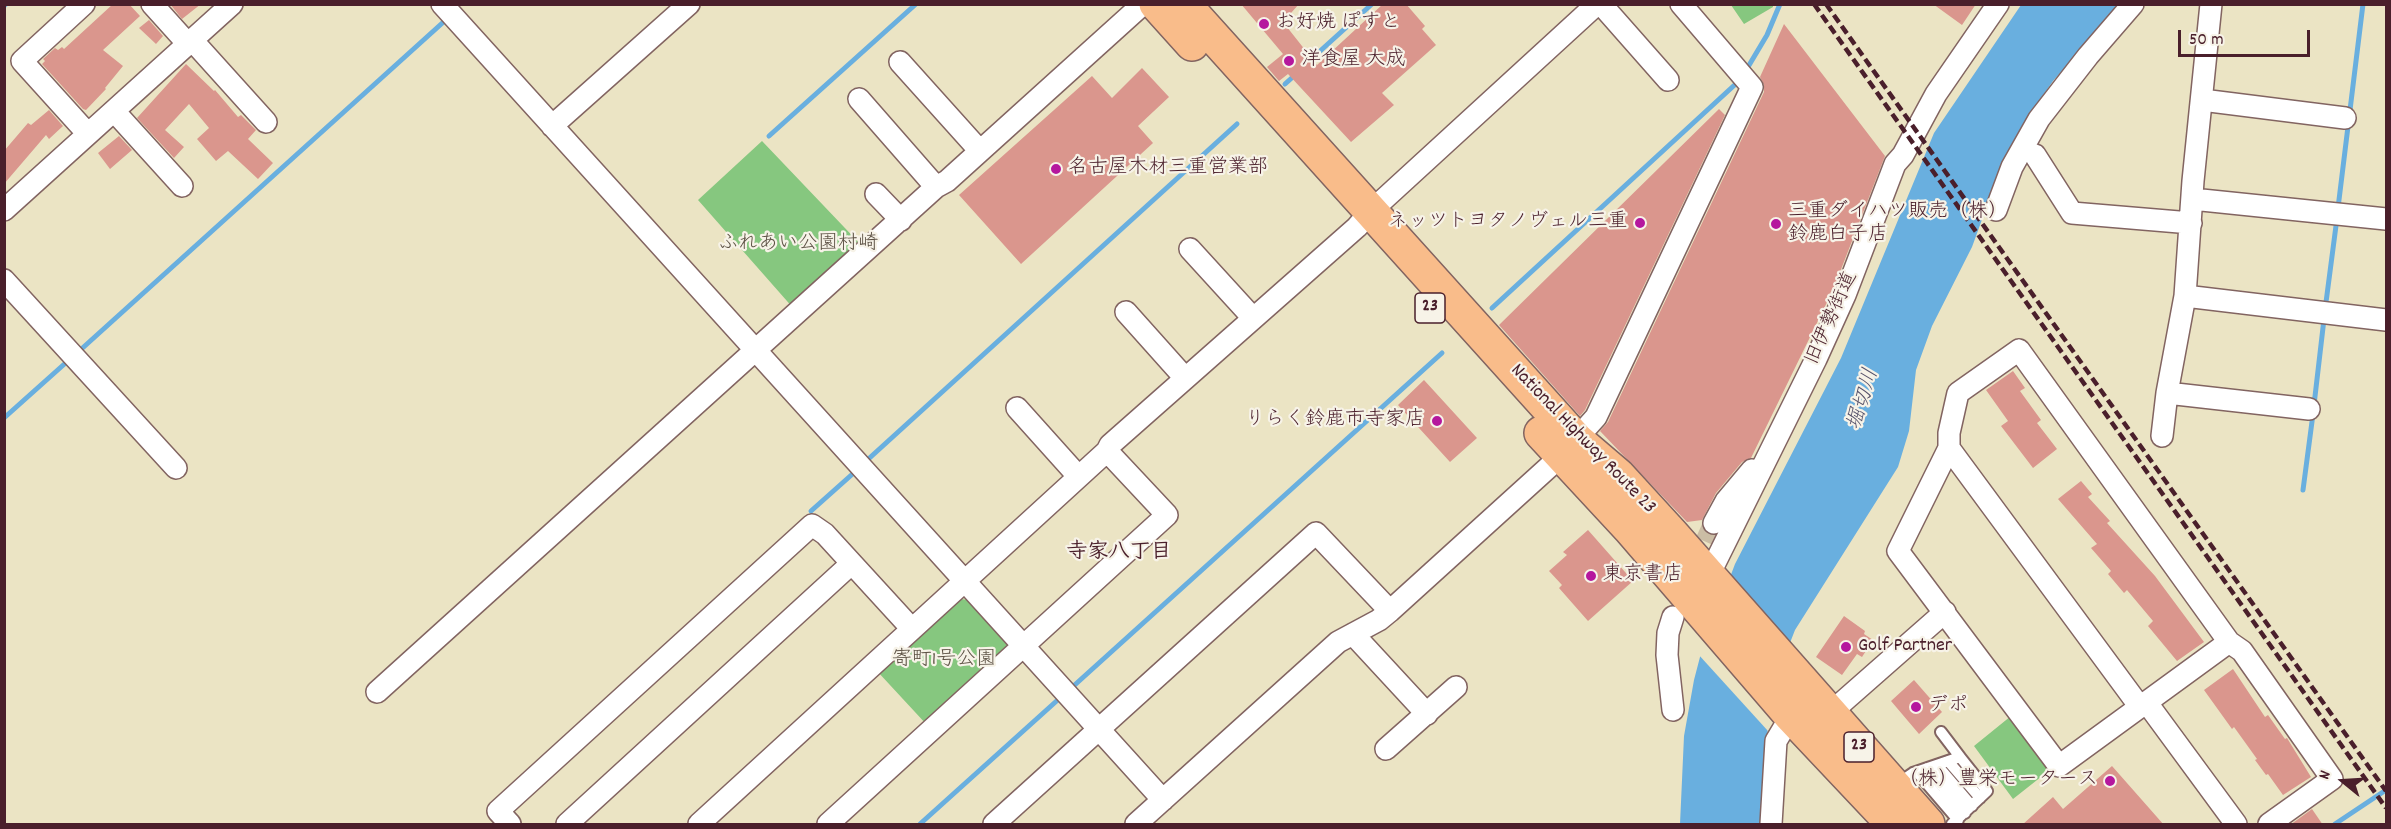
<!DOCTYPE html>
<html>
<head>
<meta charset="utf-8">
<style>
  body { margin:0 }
  #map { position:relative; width:2391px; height:829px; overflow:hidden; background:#ebe4c4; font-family:Dekko,sans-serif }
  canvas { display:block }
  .frame { position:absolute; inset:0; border:6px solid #4a1f2b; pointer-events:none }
  .north { position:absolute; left:2313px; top:751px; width:60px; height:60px; -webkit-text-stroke:4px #f7f3e8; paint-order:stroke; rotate:288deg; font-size:16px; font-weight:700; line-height:24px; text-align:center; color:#4a1f2b }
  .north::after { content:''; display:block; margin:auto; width:21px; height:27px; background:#4a1f2b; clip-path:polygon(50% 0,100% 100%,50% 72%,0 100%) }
  .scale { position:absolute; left:2178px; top:30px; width:132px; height:27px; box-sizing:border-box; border:3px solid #4a1f2b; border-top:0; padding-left:8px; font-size:18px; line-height:21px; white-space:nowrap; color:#4a1f2b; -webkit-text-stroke:4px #f7f3e8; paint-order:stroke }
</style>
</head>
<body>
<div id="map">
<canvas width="2391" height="829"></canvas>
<div class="frame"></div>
<div class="north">N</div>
<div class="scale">50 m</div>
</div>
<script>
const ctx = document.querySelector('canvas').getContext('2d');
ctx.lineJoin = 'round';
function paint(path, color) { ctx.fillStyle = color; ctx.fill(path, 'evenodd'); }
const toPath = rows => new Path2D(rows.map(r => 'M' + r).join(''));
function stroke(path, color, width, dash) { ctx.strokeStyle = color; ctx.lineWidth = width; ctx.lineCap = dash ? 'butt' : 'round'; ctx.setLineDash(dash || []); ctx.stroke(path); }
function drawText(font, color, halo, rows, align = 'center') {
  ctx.font = font + ' Dekko,"Klee One",sans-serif'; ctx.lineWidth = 4.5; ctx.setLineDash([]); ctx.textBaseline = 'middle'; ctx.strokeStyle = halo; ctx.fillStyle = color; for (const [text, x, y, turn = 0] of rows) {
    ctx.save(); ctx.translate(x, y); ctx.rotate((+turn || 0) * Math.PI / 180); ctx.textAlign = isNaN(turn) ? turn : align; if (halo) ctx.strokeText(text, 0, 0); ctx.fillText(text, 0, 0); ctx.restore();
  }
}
paint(toPath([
  [1731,5,1773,5,1773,7,1744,24],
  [762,141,864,248,794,309,698,200],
  [959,599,972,600,1008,639,1008,652,927,725,877,671],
  [2011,716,2051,769,2013,799,1974,746]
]), '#86c77f');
paint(toPath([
  [2021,5,2121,5,2053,81,2030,114,1999,173,1972,247,1932,326,1916,370,1909,431,1898,467,1795,630,1777,676,1767,735,1760,824,1680,824,1684,736,1694,680,1700,657,1735,564,1841,358,1934,133]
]), '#69afdf');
paint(toPath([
  [1726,579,1776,703,1768,731,1698,654]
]), '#ebe4c4');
stroke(toPath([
  [4,6,6,4],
  [1308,62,1372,4],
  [1745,72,1767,35,1780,4],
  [1285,84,1295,75],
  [769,136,916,4],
  [2338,208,2363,4],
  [1492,308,1740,80],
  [2325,310,2337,218],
  [77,353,449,17],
  [2314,405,2324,319],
  [4,418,70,359],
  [864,463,1237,124],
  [2303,490,2313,414],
  [811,511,857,470],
  [1068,691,1442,353],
  [920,824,1061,697],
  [2335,824,2386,790]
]), '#69afdf', 5);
paint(toPath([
  [113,4,129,4,140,16,103,50,123,66,105,88,106,89,86,110,83,109,42,64,45,61,43,59,55,48,58,50,62,47,64,49],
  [170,4,201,4,182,19],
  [1241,4,1299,4,1283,22,1317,65,1383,4,1406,4,1425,26,1422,29,1436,45,1382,93,1394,105,1351,142,1288,74,1279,81,1267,67,1283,54],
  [1933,4,1976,4,1962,25],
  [149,20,163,36,156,44,139,28],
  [1784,24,1885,156,1833,290,1751,458,1742,462,1716,493,1702,520,1687,522,1600,431,1608,422,1764,92,1764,85,1760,77],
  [186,64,214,91,215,90,238,117,241,115,256,130,248,139,273,163,258,179,228,151,216,161,197,139,209,128,189,104,165,130,184,147,174,158,137,118],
  [1142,68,1169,97,1138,126,1153,143,1021,264,959,195,1092,76,1112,98],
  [1719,109,1725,115,1585,410,1580,416,1499,325],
  [49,110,63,126,49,139,46,135,4,184,4,151,28,123,31,125],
  [119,136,132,150,110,169,98,153],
  [2013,371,2025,388,2020,391,2041,420,2037,423,2057,449,2033,468,2001,426,2008,421,1986,390],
  [1424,380,1477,438,1450,462,1398,405],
  [2081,481,2092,494,2088,497,2110,521,2107,523,2155,576,2204,642,2177,661,2148,626,2153,621,2127,590,2124,593,2108,574,2111,571,2091,548,2097,544,2058,499],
  [1588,530,1633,581,1588,621,1559,588,1562,585,1549,571,1567,555,1563,552],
  [1844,616,1865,631,1864,634,1873,640,1862,657,1857,654,1842,675,1816,657],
  [2233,669,2265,717,2268,715,2285,739,2287,738,2311,777,2283,795,2268,774,2266,775,2255,760,2257,759,2234,727,2232,729,2204,690],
  [1914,680,1942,712,1919,734,1891,701],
  [2112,766,2164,825,2022,825,2053,797,2063,809],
  [2312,809,2323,825,2290,825]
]), '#da968d');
stroke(toPath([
  [1693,570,1714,523]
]), '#cbbda5', 21, [21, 10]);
const service = toPath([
  [1941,732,1960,757],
  [1948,761,1980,798],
  [1937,765,1972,806],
  [1927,768,1965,813],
  [1917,772,1958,820],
  [1897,784,1913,773,1960,757,1987,791,1952,824]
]);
const minor = toPath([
  [84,4,22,61,88,134],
  [152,4,188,44],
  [442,4,1163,800],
  [1601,4,1668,80],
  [192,40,266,122],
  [900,62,980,151],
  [859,99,936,187],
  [2202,100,2345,118],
  [114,111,182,186],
  [552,126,689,4],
  [2035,155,2072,213,2191,223],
  [876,194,901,220],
  [2192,199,2386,219],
  [4,210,232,4],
  [1996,210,2012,167,2039,119,2088,56,2133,4],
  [1190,249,1253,318],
  [4,280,176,468],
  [2185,296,2386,320],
  [1126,312,1185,378],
  [2019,350,2229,642,2059,766,1898,551,1949,448,1949,433,1958,393,2019,350],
  [2167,393,2309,409],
  [1017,408,1078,476],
  [2162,436,2167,393,2185,296,2193,181,2211,4],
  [1949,448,2140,707],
  [1714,523,1726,501,1752,470],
  [1708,577,1816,359,1845,295,1895,164,1903,155,1936,94,1998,4],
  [1353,634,1427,714],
  [2229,642,2242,651,2332,779,2269,824],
  [377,692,936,187,947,181,1143,4],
  [2147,703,2236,824],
  [1673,710,1667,655,1668,633,1673,617],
  [1829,714,1945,612],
  [1386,749,1456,687],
  [510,824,498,811,812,525,825,534,912,629],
  [567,824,851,564],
  [699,824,1107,451,1110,445,1357,227,1371,211,1597,4],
  [828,824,1167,515,1107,451],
  [994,824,1316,533,1390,611],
  [1136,824,1338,642,1379,620,1390,611,1561,456,1596,417,1752,87,1681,4],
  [1771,824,1776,741,1791,716]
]);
const trunk = toPath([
  [1156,4,1192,44],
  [1184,4,1577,440,1618,475,1672,534,1928,824],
  [1541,433,1630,529,1791,716,1893,824]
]);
stroke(service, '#826461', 14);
stroke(minor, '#826461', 24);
stroke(trunk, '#826461', 36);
stroke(service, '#fff', 10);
stroke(minor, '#fff', 21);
stroke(trunk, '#f9bc8a', 33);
stroke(toPath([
  [1814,4,2386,808],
  [1826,4,2386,791]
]), '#4a1f2b', 4.5, [9, 4.5]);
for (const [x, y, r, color] of [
  [1264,24,6,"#b5179e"],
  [1289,61,6,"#b5179e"],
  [1056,169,6,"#b5179e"],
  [1640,223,6,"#b5179e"],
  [1776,224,6,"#b5179e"],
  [1437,421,6,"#b5179e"],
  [1591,576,6,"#b5179e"],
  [1846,647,6,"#b5179e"],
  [1916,707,6,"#b5179e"],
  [2110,781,6,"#b5179e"]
]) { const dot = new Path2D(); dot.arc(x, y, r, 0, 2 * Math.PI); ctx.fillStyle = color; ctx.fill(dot); stroke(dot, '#f7f3e8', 2); }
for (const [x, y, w] of [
  [1430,308,30],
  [1859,747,30]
]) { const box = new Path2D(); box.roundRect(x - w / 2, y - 15, w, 30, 4.5); ctx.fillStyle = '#f7f3e8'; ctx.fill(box); stroke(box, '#4a1f2b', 1.5); }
drawText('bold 18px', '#4a1f2b', null, [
  ["23",1430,308],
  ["23",1859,747]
]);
drawText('20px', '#4a1f2b', '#f7f3e8', [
  ["お好焼 ぽすと",1276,24],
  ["洋食屋 大成",1301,61],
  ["名古屋木材三重営業部",1068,169],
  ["三重ダイハツ販売（株）",1788,213],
  ["鈴鹿白子店",1788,236],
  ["ネッツトヨタノヴェル三重",1628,223,"right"],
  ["りらく鈴鹿市寺家店",1425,421,"right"],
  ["東京書店",1603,576],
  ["Golf Partner",1858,647],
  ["デポ",1928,707],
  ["（株）豊栄モータース",2098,781,"right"]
], 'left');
drawText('20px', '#5c5144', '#f7f3e8', [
  ["ふれあい公園村崎",798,245],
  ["寄町1号公園",944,661]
]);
drawText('20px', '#4a1f2b', '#f7f3e8', [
  ["旧伊勢街道",1833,319,-66],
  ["National Highway Route 23",1582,440,46]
]);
drawText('italic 21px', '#55516a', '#f7f3e8', [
  ["堀切川",1865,400,-73]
]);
drawText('bold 21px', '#4a1f2b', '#f7f3e8', [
  ["寺家八丁目",1119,554]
]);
</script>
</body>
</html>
